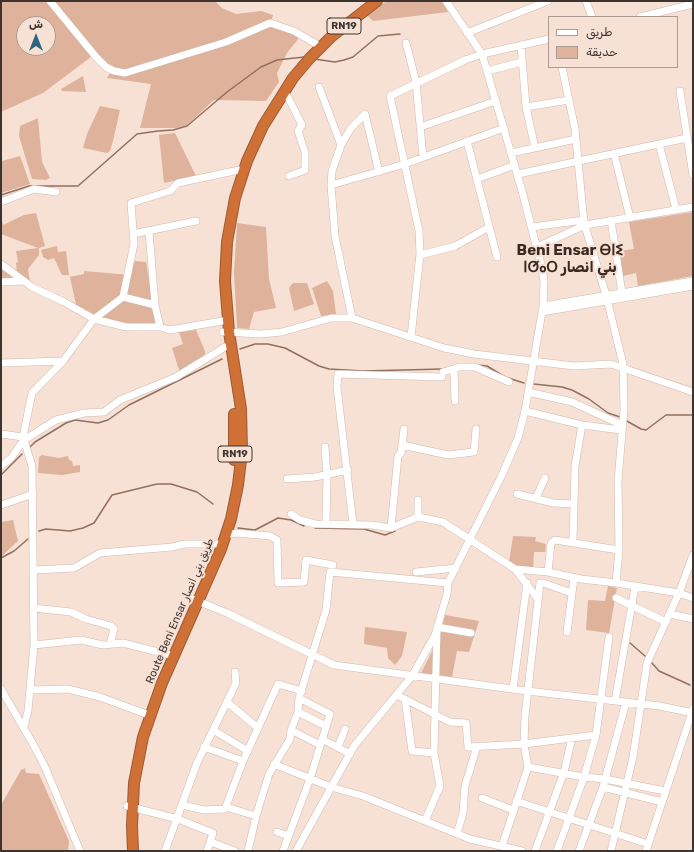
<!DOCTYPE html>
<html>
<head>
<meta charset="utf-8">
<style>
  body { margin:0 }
  #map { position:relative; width:694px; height:852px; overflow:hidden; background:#f7e1d5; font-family:Rubik,Cairo,sans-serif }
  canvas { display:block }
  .frame { position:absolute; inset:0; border:2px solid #3d3430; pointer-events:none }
  .legend { position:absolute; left:548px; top:16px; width:130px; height:52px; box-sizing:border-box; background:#f7e1d5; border:1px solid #ad9c93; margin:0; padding:5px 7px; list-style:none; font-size:12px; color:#3d3430 }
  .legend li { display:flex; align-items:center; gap:8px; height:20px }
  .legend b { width:20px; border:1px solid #ad9c93 }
  .north { position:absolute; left:16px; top:16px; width:40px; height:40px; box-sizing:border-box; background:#f7e1d5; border:1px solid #ad9c93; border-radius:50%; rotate:0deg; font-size:11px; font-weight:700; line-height:16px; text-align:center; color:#3d3430 }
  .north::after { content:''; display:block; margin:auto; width:14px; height:18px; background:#2c657e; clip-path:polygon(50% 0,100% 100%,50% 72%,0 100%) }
</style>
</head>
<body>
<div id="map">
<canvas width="694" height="852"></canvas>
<div class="frame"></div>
<ul class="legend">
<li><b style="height:5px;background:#fff"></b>طريق</li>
<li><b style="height:11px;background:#dfb29b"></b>حديقة</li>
</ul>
<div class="north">ش</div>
</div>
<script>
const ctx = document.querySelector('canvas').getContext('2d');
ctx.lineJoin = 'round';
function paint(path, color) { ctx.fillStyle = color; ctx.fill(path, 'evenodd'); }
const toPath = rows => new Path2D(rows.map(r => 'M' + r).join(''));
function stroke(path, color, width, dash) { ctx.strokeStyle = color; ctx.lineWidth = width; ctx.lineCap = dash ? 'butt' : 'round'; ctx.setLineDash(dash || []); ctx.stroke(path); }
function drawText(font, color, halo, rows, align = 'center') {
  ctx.font = font + ' Rubik,Cairo,"Noto Sans Tifinagh",sans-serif'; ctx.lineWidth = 4; ctx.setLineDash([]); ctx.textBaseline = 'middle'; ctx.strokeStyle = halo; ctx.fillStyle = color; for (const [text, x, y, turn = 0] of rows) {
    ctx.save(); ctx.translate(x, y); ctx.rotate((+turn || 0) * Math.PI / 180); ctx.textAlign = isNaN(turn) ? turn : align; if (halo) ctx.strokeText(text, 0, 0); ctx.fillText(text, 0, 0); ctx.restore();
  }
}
paint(toPath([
  [1,1,215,1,222,8,236,14,261,11,273,15,270,26,283,29,299,38,287,53,277,73,279,82,266,101,214,100,187,125,177,128,140,128,151,84,107,78,111,72,59,11,91,57,43,93,1,112],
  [24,24,48,24,48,48,24,48],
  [387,1,442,1,448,12,373,21,366,14],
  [83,76,86,92,62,91,61,89],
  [100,106,120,110,113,141,110,151,107,153,83,148,87,134],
  [38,118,42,162,50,178,46,180,32,179,19,136,20,126],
  [175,133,196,176,164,183,159,135],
  [20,156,30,184,1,193,1,159,2,161],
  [693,212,693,276,638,286,636,273,623,276,618,251,634,249,629,222],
  [36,213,45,246,39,248,39,255,28,269,30,282,17,273,16,263,18,262,16,251,38,248,1,234,1,217,3,225,24,215],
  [237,223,266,227,269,279,276,308,254,312,249,329,237,328,234,273],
  [57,246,58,252,66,251,69,275,62,275,54,258,48,260,43,257,41,250],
  [135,261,146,262,157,325,128,324,101,318,76,305,70,277,84,274,84,271,130,275],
  [1,267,11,273,11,279,1,280],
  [327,281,333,291,336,314,321,316,312,288],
  [293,283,307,283,314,304,294,311,289,288],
  [196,330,205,351,205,359,197,368,181,376,172,348,183,344,179,332],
  [42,455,59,458,68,456,69,460,72,461,73,466,80,465,80,472,62,475,38,473,39,457],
  [13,520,18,541,2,556,1,522],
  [513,536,536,537,535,541,546,544,545,552,534,552,533,568,516,566,509,562],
  [608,586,617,588,609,633,586,630,588,600,605,601],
  [445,615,479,621,469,652,457,651,452,677,421,673,440,636],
  [365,627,407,632,402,656,395,665,388,658,387,648,364,644],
  [25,768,26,773,39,774,69,841,68,851,1,851,1,805,21,770]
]), '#dfb29b');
stroke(toPath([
  [314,59,335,62,344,60,353,57,378,36,400,34],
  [1,195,29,186,78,186,137,134,158,131,173,130,187,126,227,92,261,67,277,60,304,57],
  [240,349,255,344,268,344,285,348,319,366,329,369,363,371,443,369],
  [468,364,487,366,505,377,524,383],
  [534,384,562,387,572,390,589,399,608,413,620,417],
  [625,420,641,429,646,430,666,415,693,415],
  [30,447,35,442,66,423,75,420,98,423,108,420,129,405,222,359],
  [1,475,22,454],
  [238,528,255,530,278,518,291,520,304,526],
  [315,528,364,529,385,535,395,531],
  [39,531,46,529,70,531,83,528,94,523,112,495,157,484,171,484,197,492,213,504],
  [1,558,14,551,28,539],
  [630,643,645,656],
  [652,663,659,671,690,685]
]), '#92705e', 1.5);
const minor = toPath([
  [50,1,96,57,106,67,114,71,125,73,226,42,270,23,294,31,316,44],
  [586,1,592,17],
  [640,17,693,4],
  [467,33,548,1],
  [406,43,416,82,423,157],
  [521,45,526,107],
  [487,71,522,62],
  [319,87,341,145,332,171,331,185,335,236,352,318],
  [284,91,289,99,302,125,298,131,305,152,305,170,289,176],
  [680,91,693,175],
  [420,127,496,101],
  [467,141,497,257],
  [659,144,676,209],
  [341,145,351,128,365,114,379,172],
  [535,148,526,107,569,100],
  [511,153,576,139],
  [614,153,630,218],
  [518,174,687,138],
  [477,179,515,165],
  [331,185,405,164,504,128],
  [1,202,34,189,56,192],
  [611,220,622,293],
  [532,227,584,220],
  [133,234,196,221],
  [537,247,585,225,693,207],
  [420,255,455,246,489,227],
  [1,264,32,287,64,302,94,319,126,327,160,327,170,330,228,320],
  [1,282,24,281],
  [123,297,134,244,131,203,170,191,178,183,239,170],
  [155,305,160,327],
  [543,306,693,281],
  [542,312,693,286],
  [223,332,261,334,282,332,331,318,352,318,444,348,474,354,574,366,611,364,693,392],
  [411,337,420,254,419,231,390,96,465,60,482,54,549,39],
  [1,363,63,361],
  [454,369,455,401],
  [443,372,460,367,475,367,509,382],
  [528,392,572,402,622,425],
  [525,411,582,425,621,430],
  [1,434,23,437,32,393,63,361,94,319,123,297,155,305,149,231],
  [23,437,32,466,34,645,28,711,24,727],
  [402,445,448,455,474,452,476,429],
  [325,447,327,476,326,523],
  [1,466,11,458,24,440,56,420,84,413,104,412,120,400,176,377,225,347],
  [287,479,315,477,348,470],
  [517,494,553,503,574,504],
  [536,498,545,478],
  [418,500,418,517],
  [1,505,33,494],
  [291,514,300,520,315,524,372,525,391,528,418,517,443,522,515,569,538,599],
  [353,524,337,387,338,374,442,377],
  [391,528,398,456,401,453,404,429],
  [226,535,236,533,270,536,277,540,278,583,304,582,306,560,333,565],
  [573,542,575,466,582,425],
  [515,569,548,572,581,579,616,583,679,593,693,598],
  [34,570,74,568,100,553,172,547,185,544,223,544],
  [416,572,456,568],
  [548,572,551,543,555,540,619,550,618,481,624,409,623,364,606,295,584,223,575,129,562,67],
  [616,583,619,550],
  [616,598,666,622],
  [193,599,227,613,334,665,527,691,660,706,693,713],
  [33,608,71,612,86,619,111,626,114,629,110,644],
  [670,614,693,619],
  [567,632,574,578],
  [34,645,81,640,103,645,123,643,174,656],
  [1,689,33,744,45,767,80,851],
  [513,689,527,583],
  [30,690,68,689,100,697,149,715],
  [397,695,450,722,466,723,468,747,524,744,596,735],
  [405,699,412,751,434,753],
  [615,701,635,587],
  [227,702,258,728],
  [298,712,326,726],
  [213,730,248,751],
  [291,730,320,745],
  [322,739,350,754],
  [204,747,243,761],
  [338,747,345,729],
  [274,764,331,787,363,796,470,839,522,851],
  [528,767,584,777,605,779,665,791],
  [603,787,662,802],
  [482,798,513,810],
  [516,801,648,844],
  [182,805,204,810,225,809,243,761,278,684,302,691],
  [127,806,178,819,213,833,207,851],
  [226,807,256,816],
  [425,821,440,786,434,753,437,627,471,633],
  [277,832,289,836],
  [457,834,463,813,465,786,477,746],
  [211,842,235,851],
  [502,846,528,767,524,744,525,716,540,583,543,583,572,593],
  [165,851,197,763,236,683,235,672],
  [248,851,256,816,269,774,290,739,291,730,298,712,299,698,326,610,330,572,448,583],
  [283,851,310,779,330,714,299,698],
  [296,851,354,746,412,676,435,635,447,594,448,583,501,477,518,438,525,411,543,306,544,281,542,268,522,191,482,54,446,1],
  [535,851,564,772,572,738],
  [557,851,584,777,596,735,609,637],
  [579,851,603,787,626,702],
  [611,851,633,757,647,663,679,593,693,555],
  [646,851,693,709]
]);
const highway = toPath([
  [234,460,234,414],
  [133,851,132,826,134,783,143,737,162,683,221,549,231,519,238,485,242,451,241,409,229,332,225,281,227,242,235,198,247,161,263,126,293,78,309,59,332,36,377,1]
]);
stroke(minor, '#cfb9ae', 8);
stroke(highway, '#9c5b34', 12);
stroke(minor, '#fff', 7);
stroke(highway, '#cf7036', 10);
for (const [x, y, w] of [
  [344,26,34],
  [235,454,34]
]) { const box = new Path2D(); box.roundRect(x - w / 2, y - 8, w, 16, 3); ctx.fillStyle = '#f7e1d5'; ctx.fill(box); stroke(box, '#3d3430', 1); }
drawText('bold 10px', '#3d3430', null, [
  ["RN19",344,26],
  ["RN19",235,454]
]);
drawText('11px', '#3d3430', '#f7e1d5', [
  ["Route Beni Ensar طريق بني انصار",180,611,-67]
]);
drawText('bold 15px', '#3b2a21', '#f7e1d5', [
  ["Beni Ensar ⴱⵏⵉ",570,251],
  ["ⵏⵚⴰⵔ بني انصار",570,268]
]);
</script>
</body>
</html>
